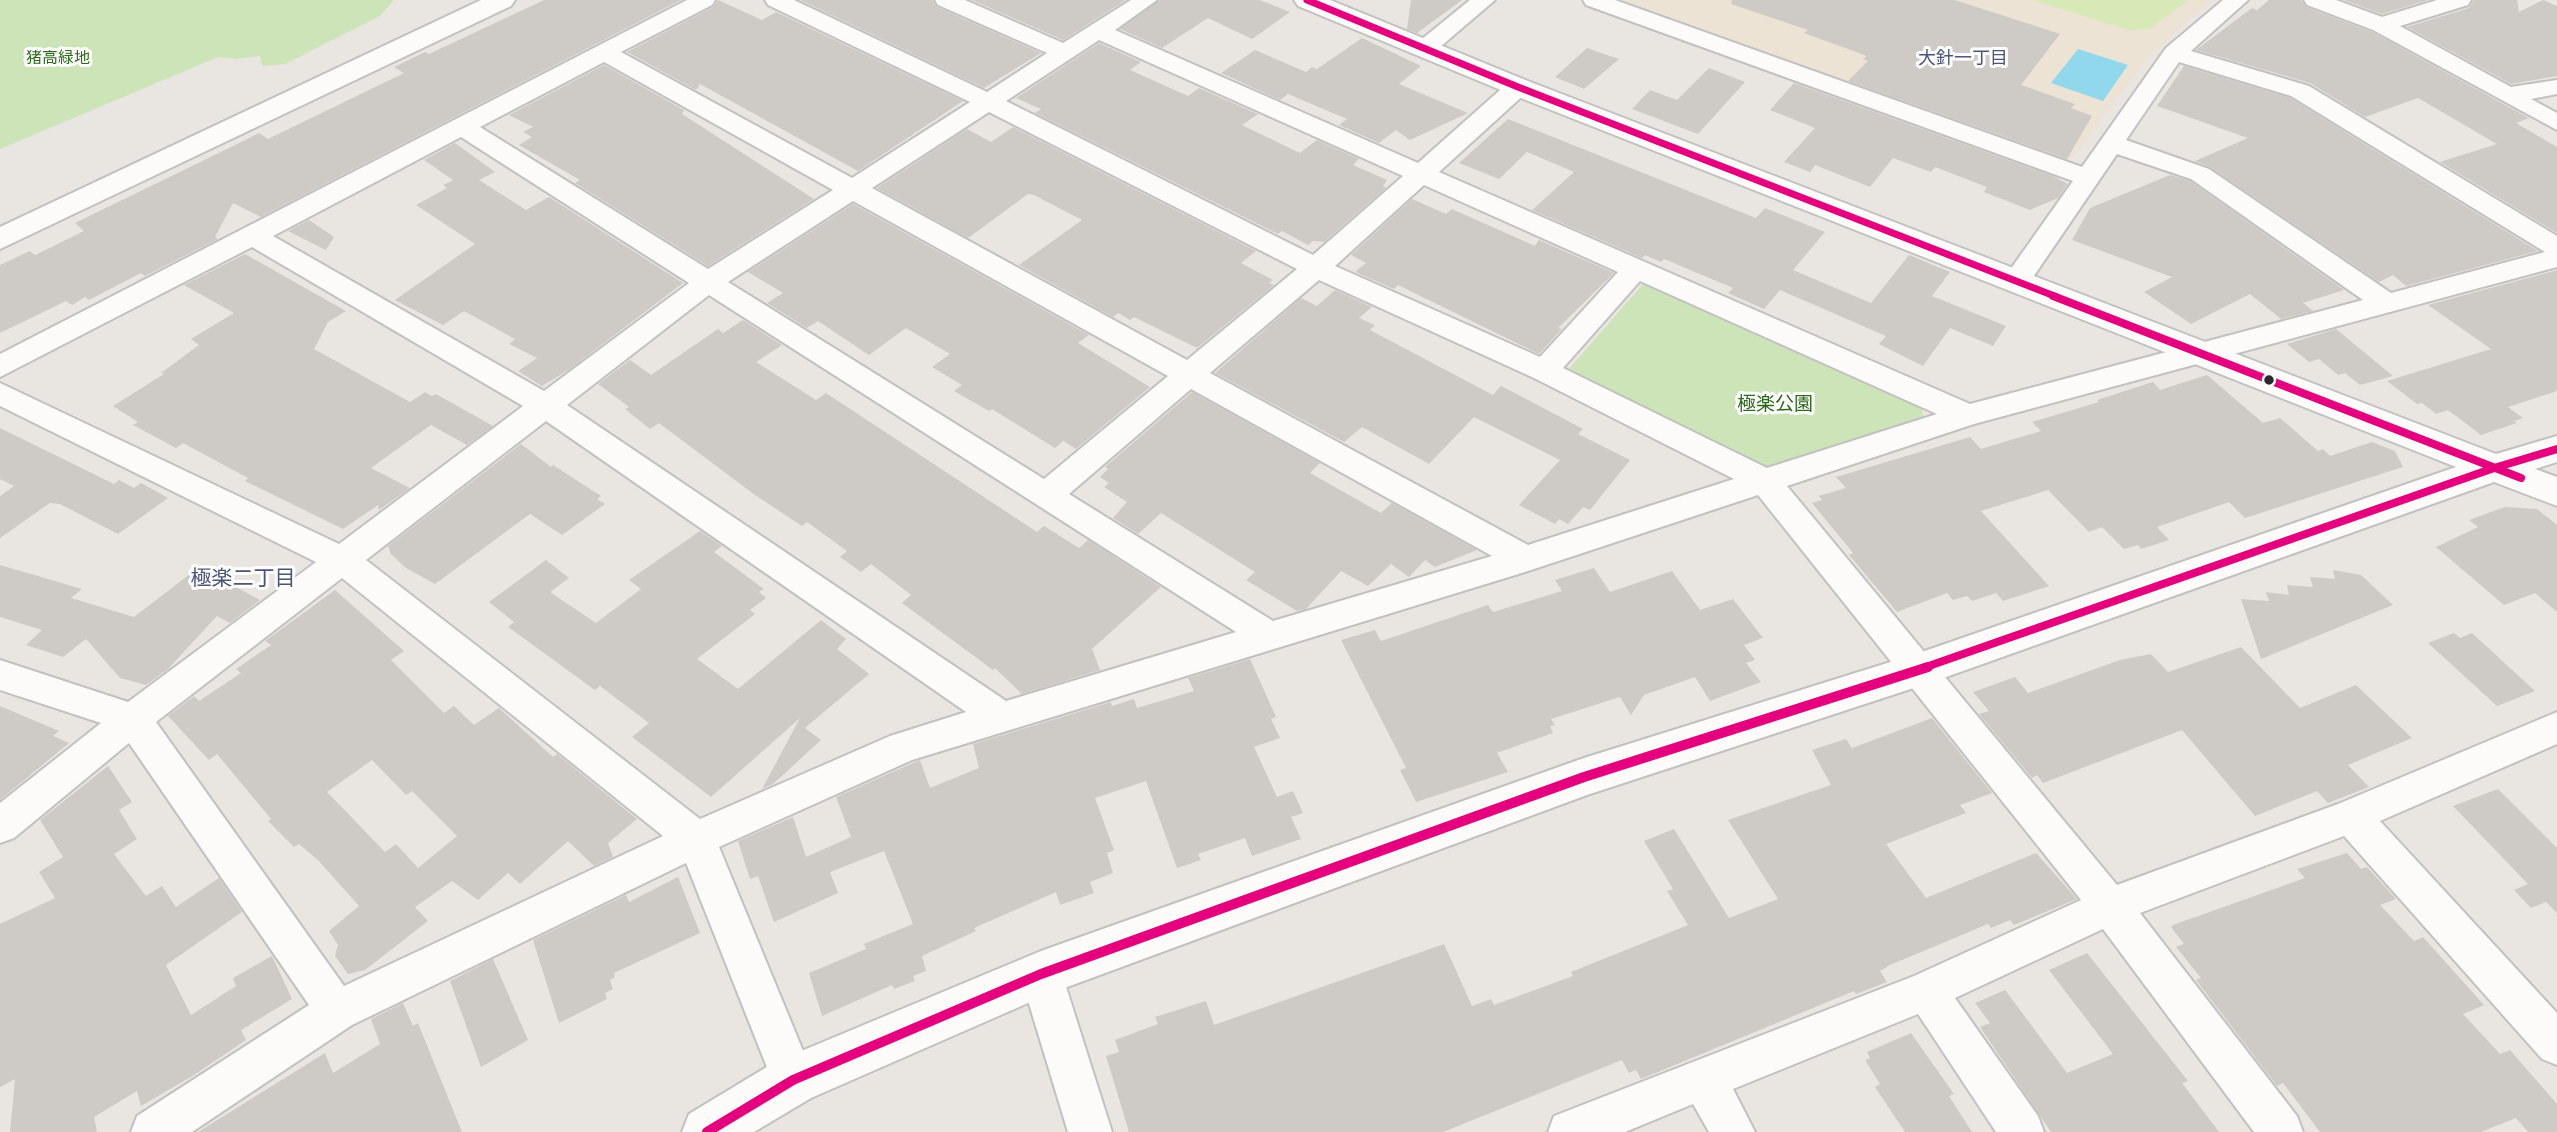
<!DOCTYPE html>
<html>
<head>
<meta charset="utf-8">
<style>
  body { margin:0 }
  canvas { display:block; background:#e9e5e0 }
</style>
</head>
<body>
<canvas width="2557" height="1132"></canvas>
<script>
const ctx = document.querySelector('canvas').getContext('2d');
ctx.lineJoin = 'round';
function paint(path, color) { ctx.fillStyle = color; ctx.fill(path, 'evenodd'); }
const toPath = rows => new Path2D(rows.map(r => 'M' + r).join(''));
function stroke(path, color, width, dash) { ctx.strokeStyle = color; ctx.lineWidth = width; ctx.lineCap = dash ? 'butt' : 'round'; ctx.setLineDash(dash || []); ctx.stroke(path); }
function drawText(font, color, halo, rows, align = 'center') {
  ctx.font = font + ' "Sofia Sans Condensed","Noto Sans JP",sans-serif'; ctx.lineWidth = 6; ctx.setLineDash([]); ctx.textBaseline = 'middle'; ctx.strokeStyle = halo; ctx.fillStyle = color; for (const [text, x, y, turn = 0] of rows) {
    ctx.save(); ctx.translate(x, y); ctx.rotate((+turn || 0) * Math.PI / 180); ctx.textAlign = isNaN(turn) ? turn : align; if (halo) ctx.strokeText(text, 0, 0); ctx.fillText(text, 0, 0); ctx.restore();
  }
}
paint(toPath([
  [1622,0,2212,0,2148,57,2073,158,2061,159]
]), '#ece3d4');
paint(toPath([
  [0,0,394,0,380,16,285,64,262,66,260,56,236,59,218,57,0,149],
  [1645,282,1921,405,1924,420,1772,469,1568,370]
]), '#cce4b8');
paint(toPath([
  [2033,0,2188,0,2150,29,2128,30]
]), '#d7e9b6');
paint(toPath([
  [2078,49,2128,65,2103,101,2051,83]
]), '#92d8ec');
paint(toPath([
  [544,0,681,0,261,217,233,203,215,237,218,239,145,276,141,273,89,300,85,297,72,305,66,301,0,333,0,265,30,251,35,255,84,231,75,223,235,145,259,133,268,139,404,73,394,67,425,52,429,54],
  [718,0,762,20,776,12,963,101,858,171,700,84,696,90,627,52,713,7],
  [800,0,932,0,937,7,1041,53,984,88],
  [972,0,1126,0,1063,40],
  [1160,0,1260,0,1290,12,1252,39,1208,18,1162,48,1120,29],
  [1411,0,1462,0,1417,33,1407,29],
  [1732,0,1955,0,2060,34,2021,85,2075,104,2071,108,2092,116,2067,159,1848,81,1868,61,1863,59,1867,56,1804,33,1808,30,1731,4],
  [2269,0,2301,0,2306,7,2372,32,2529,118,2516,123,2557,147,2557,233,2440,162,2497,144,2418,98,2365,117,2310,83,2196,50,2252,8,2257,10],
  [2344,0,2428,0,2382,14],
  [2474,0,2517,0,2519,12,2543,0,2557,6,2557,76,2511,84,2407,27,2469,8],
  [1362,38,1421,66,1399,84,1468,113,1410,140,1396,130,1379,143,1339,125,1347,119,1288,94,1280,100,1221,73,1255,50,1306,72,1312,67,1317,69],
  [1099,43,1141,62,1130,70,1188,96,1199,88,1258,114,1242,125,1300,153,1317,140,1359,159,1353,165,1387,180,1383,186,1386,188,1324,242,1313,241,1308,245,1282,231,1278,234,1035,113,1041,109,1016,98],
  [1587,48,1619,59,1584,89,1555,77],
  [604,65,684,110,682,114,814,199,708,266,575,183,580,180,519,145,532,137,523,132,533,127,509,115],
  [2184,66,2290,98,2538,251,2406,286,2393,275,2379,282,2210,167,2195,161,2248,138,2157,106],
  [1709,68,1745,82,1698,134,1632,109,1650,90,1677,100],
  [1794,83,2055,177,2068,184,2058,198,2030,210,1984,192,1987,187,1935,167,1931,172,1893,158,1870,187,1815,165,1810,172,1784,162,1815,128,1770,110],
  [1508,119,1756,218,1765,208,1825,232,1793,270,1871,303,1909,255,1950,272,1932,296,2006,326,1993,346,1950,328,1923,366,1879,344,1886,336,1780,290,1764,309,1728,293,1733,288,1664,259,1661,262,1645,255,1642,258,1532,210,1574,172,1527,152,1499,179,1459,163],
  [1013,127,1256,251,1241,263,1273,280,1269,283,1274,285,1197,348,1134,317,1130,320,1118,313,1113,317,1019,265,1082,220,1034,195,1028,194,968,238,877,188,967,129,991,142],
  [455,143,495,172,479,180,526,210,549,197,683,283,570,369,542,386,518,371,537,358,509,344,515,339,464,311,443,325,395,300,475,244,416,205,447,188,443,185,453,180,424,160],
  [2170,175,2190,181,2344,290,2303,303,2313,311,2281,319,2250,294,2191,324,2144,292,2172,277,2072,240,2090,208],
  [1412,199,1446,214,1452,209,1535,246,1539,240,1614,273,1558,328,1562,329,1539,354,1398,285,1394,289,1355,272,1366,263,1351,255],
  [853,204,1089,335,1078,343,1150,387,1076,449,1063,441,1055,448,992,409,989,411,954,391,962,385,932,367,950,354,906,328,869,355,818,321,807,328,767,303,783,293,748,272],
  [309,220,334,237,326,250,288,231],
  [245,254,346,311,328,322,314,349,410,402,425,392,432,396,436,394,493,426,467,445,431,425,371,468,410,488,379,510,378,505,343,529,245,481,248,478,183,443,176,448,133,425,138,422,113,406,164,374,161,373,199,345,191,339,234,313,184,285],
  [2557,270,2557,391,2508,407,2523,418,2514,421,2517,423,2481,435,2448,410,2436,414,2422,403,2417,404,2387,381,2491,349,2428,305],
  [1335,290,1372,307,1359,318,1375,325,1370,330,1493,395,1501,386,1513,392,1583,429,1578,434,1630,460,1590,510,1583,507,1568,524,1559,519,1555,524,1519,505,1560,460,1474,417,1429,464,1362,427,1344,442,1215,373,1301,298,1317,306],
  [743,320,782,345,756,362,816,400,826,393,1037,532,1044,526,1079,548,1088,540,1161,587,1092,649,1100,670,1022,694,995,668,993,670,902,603,911,595,871,564,861,572,840,557,847,551,807,522,802,526,755,495,659,423,650,429,625,409,629,407,598,384,630,360,651,375,718,329,723,333],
  [2336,329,2393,376,2360,385,2345,373,2338,375,2319,359,2309,362,2287,344],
  [2207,375,2263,423,2280,418,2318,451,2323,449,2330,456,2372,442,2395,451,2403,467,2245,518,2229,502,2157,527,2169,540,2141,549,2138,545,2124,549,2102,527,2089,532,2048,490,1981,511,2049,586,2003,601,1996,593,1972,601,1967,596,1953,600,1947,593,1897,612,1849,555,1853,553,1812,503,1822,500,1819,496,1846,488,1836,477,1970,437,1981,449,2041,431,2032,422,2099,402,2097,400,2153,382,2160,390],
  [1192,392,1320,463,1310,473,1381,513,1392,503,1477,550,1435,567,1425,560,1409,577,1391,564,1368,586,1341,571,1306,609,1297,611,1246,580,1255,572,1161,513,1138,534,1113,518,1127,502,1104,487,1109,483,1100,477,1108,469,1105,467],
  [0,428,114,484,119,480,134,488,141,483,168,498,118,534,60,504,50,503,0,538,0,496,14,486,0,479],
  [521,444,551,467,553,465,601,496,597,499,605,504,562,535,530,514,435,584,406,568,391,554,388,546],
  [2505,507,2537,509,2557,525,2557,612,2535,593,2504,605,2436,547,2478,527,2469,520],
  [700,531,722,546,714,552,764,589,759,592,766,598,750,610,755,614,697,659,738,689,821,620,846,639,837,649,869,674,805,728,821,740,773,784,762,789,800,718,711,797,632,737,649,723,600,686,595,690,508,627,514,622,489,602,546,560,569,578,550,592,596,623,641,589,629,580],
  [0,565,82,589,71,598,134,617,199,567,260,600,230,623,217,616,168,669,146,685,120,678,86,639,63,657,26,645,42,630,0,617],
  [1594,568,1610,592,1672,571,1700,610,1733,599,1763,638,1744,645,1755,660,1746,663,1761,682,1710,701,1695,677,1644,695,1631,715,1620,697,1551,719,1555,725,1550,726,1553,733,1497,753,1508,772,1416,802,1400,770,1406,768,1341,640,1375,630,1381,641,1488,605,1493,612,1562,591,1555,580],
  [2333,570,2361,575,2393,605,2261,659,2241,599,2269,601,2266,592,2289,595,2287,585,2313,587,2310,577,2335,579],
  [335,590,404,651,391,660,444,713,454,706,474,725,499,708,553,757,557,754,637,819,608,843,613,857,594,866,568,841,520,884,508,873,478,900,452,881,415,907,428,921,365,970,348,974,335,956,338,945,329,931,359,906,319,861,299,844,294,847,268,821,271,819,217,754,209,760,168,716,194,696,199,701,241,673,236,669,271,645,265,641],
  [372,760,406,795,412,791,457,836,418,868,396,844,385,852,327,792],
  [2454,633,2460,638,2472,633,2535,691,2497,706,2428,643],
  [2241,647,2300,708,2356,685,2412,738,2348,765,2369,787,2328,803,2317,791,2255,816,2182,730,2043,783,2037,775,2032,778,1979,714,1989,711,1973,692,2015,677,2028,693,2120,660,2151,654,2168,672],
  [1250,659,1276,717,1271,719,1280,738,1254,747,1277,797,1293,791,1303,813,1291,817,1301,839,1252,856,1245,838,1198,854,1201,860,1177,868,1146,781,1095,798,1114,850,1107,853,1113,873,1090,882,1094,893,1060,905,1056,892,974,928,976,931,922,956,926,971,913,976,915,981,894,989,892,985,822,1016,809,973,866,949,864,944,913,924,884,851,830,872,838,893,774,922,758,876,750,879,738,841,793,817,806,857,851,837,836,797,906,766,920,760,930,788,979,768,973,744,1111,702,1112,706,1134,699,1137,708,1194,691,1188,678],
  [0,706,59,731,53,736,69,743,0,800],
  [1932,718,1992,793,1960,805,1966,813,1886,844,1926,898,2036,853,2077,899,2014,925,2010,920,1991,928,1988,924,1890,965,1880,971,1887,982,1856,994,1854,991,1641,1079,1636,1070,1629,1073,1622,1060,1443,1132,1129,1132,1106,1056,1119,1052,1115,1040,1158,1024,1155,1017,1206,1001,1214,1025,1444,944,1472,1006,1491,999,1494,1005,1573,976,1571,972,1688,925,1667,891,1673,889,1644,841,1674,829,1729,918,1778,899,1728,820,1831,785,1812,750,1846,739,1852,748],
  [108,766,132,802,119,810,137,839,114,854,146,896,162,886,176,907,219,878,242,912,166,965,191,1015,236,986,233,978,272,956,292,999,241,1030,246,1040,194,1075,141,1106,137,1091,94,1117,97,1132,10,1132,15,1079,0,1087,0,924,55,898,39,872,63,857,40,820],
  [2498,789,2557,848,2557,913,2546,902,2531,908,2514,890,2528,884,2453,806],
  [2347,853,2361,869,2367,867,2396,899,2380,905,2414,941,2423,937,2484,1005,2463,1014,2500,1054,2510,1050,2557,1104,2557,1132,2528,1132,2516,1118,2481,1132,2320,1132,2283,1083,2277,1086,2196,980,2201,978,2176,947,2184,944,2171,927,2173,925,2305,878,2297,869],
  [678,877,700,933,614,973,615,977,610,980,613,989,605,993,607,999,559,1023,533,940,626,895,629,902],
  [2087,953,2188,1081,2182,1083,2219,1132,2051,1132,1980,1027,1990,1023,1975,1003,2005,990,2067,1073,2113,1054,2049,970],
  [493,959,528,1040,481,1067,450,981],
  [403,1003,413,1026,418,1023,462,1132,198,1132,325,1053,333,1073,380,1044,371,1019],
  [1911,1033,1954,1094,1949,1096,1972,1132,1905,1132,1875,1087,1880,1084,1865,1060,1870,1058,1867,1052]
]), '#cecbc7');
const street = toPath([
  [687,0,715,0,712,5,621,52,852,178,970,102,768,5,765,0,794,0,987,92,1047,53,938,5,935,0,965,0,1063,43,1131,0,1157,0,1115,30,1418,163,1509,82,1527,82,1530,87,1527,92,1439,172,1970,404,2363,300,2191,179,2117,154,2027,286,2017,289,2007,286,2003,280,2073,181,1586,5,1583,0,1615,0,2082,167,2166,48,2223,0,2248,0,2191,51,2309,86,2557,236,2557,267,1974,424,1787,486,2117,885,2338,804,2557,712,2557,744,2380,821,2557,1013,2557,1065,2542,1059,2344,836,2140,913,2297,1116,2303,1132,2254,1132,2103,929,1955,998,2038,1116,2044,1132,1996,1132,1918,1014,1733,1089,1755,1132,1709,1132,1693,1104,1625,1132,1548,1132,1554,1116,1914,976,2081,900,1758,495,1525,572,912,760,719,847,815,1080,808,1095,793,1102,778,1095,686,863,352,1025,192,1132,131,1132,137,1116,309,1005,129,743,14,838,0,843,0,803,101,723,0,690,0,660,128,702,316,562,0,406,0,383,339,544,523,406,252,247,0,377,0,354,687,0],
  [1099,40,1403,176,1313,255,1006,101,1099,40],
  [604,62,833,190,708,269,480,127,604,62],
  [2179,62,2291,96,2545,252,2391,293,2209,169,2126,140,2179,62],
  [989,112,1297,269,1187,360,872,188,989,112],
  [461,137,689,283,544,391,273,236,461,137],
  [1424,185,1618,272,1540,357,1335,266,1424,185],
  [853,201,1168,376,1044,479,728,282,853,201],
  [1319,280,1534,378,1734,479,1528,545,1210,373,1319,280],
  [1640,281,1937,414,1767,468,1563,368,1640,281],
  [709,295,1236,632,1006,701,567,405,709,295],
  [1191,389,1492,556,1273,621,1069,494,1191,389],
  [546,421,966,712,890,736,700,819,366,560,546,421],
  [342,578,663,836,344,986,156,722,342,578],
  [1470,0,1495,0,1433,53,1417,53,1413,48,1417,43,1470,0],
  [2304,0,2336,0,2382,17,2437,0,2471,0,2468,5,2400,26,2511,87,2557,80,2557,94,2531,99,2557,113,2557,130,2373,30,2307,5,2304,0],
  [1041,954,1056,960,1062,974,1112,1132,1068,1132,1020,974,1026,960,1041,954]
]);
const secondary = toPath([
  [481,0,515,0,511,6,0,249,0,227,481,0],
  [1294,0,1330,0,1528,81,2496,454,2557,436,2557,462,2535,469,2557,477,2557,506,2494,482,1932,682,1587,795,1051,993,811,1098,754,1132,682,1132,689,1114,775,1062,1041,951,1584,758,1916,654,2456,467,1508,93,1298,6,1294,0]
]);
stroke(street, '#c2c1c1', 4);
stroke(secondary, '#c2c1c1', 4);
paint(street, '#fcfbfa');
paint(secondary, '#fcfbfa');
stroke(toPath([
  [1307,0,1518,87,2057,297]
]), '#e5007d', 7);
stroke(toPath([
  [2053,296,2521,478],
  [1923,668,2494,468,2557,449]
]), '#e5007d', 8);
stroke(toPath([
  [707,1132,793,1080,1041,974,1584,777,1928,667]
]), '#e5007d', 10);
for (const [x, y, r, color] of [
  [2269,380,6,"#2a2a2a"]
]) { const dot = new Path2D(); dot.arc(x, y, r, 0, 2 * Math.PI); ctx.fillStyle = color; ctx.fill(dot); stroke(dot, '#fff', 2.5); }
drawText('16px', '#2c6919', '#fff', [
  ["猪高緑地",58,59]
]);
drawText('18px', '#4a547c', '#fff', [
  ["大針一丁目",1963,59]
]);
drawText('19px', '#2c6919', '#fff', [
  ["極楽公園",1775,405]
]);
drawText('21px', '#4a547c', '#fff', [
  ["極楽二丁目",243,580]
]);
</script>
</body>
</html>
